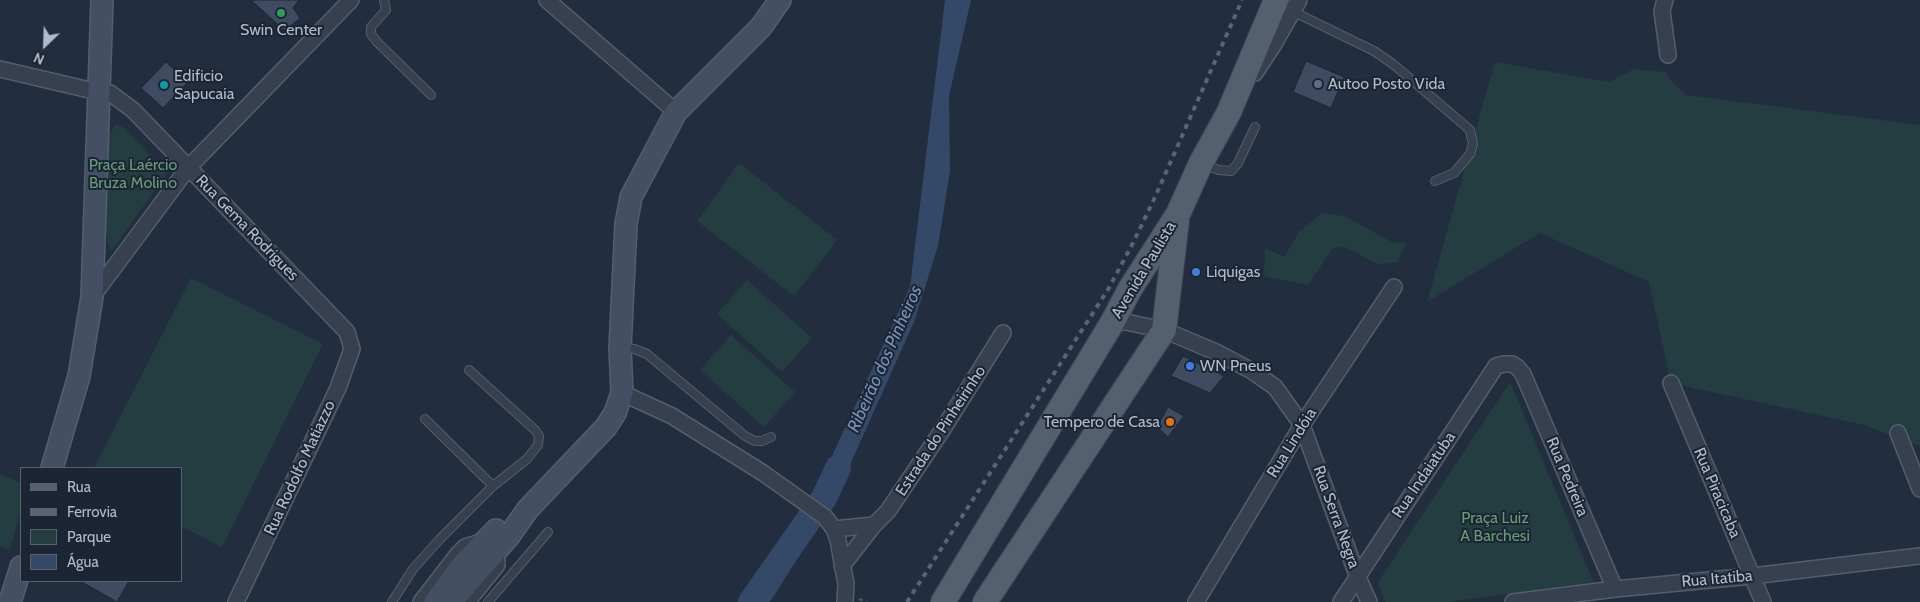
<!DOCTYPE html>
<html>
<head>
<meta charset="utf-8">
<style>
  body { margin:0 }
  #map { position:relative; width:1920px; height:602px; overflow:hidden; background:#222e40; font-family:Cabin,sans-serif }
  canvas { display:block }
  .legend { position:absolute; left:20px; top:467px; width:162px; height:115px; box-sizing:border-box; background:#1b2534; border:1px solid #576170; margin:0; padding:6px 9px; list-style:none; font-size:15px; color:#b2bbca }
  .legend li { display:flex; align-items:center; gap:10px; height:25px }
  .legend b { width:25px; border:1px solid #576170 }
  .north { position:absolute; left:20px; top:20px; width:50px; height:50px; -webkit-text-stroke:4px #1b2534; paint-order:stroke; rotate:204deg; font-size:14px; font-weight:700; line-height:20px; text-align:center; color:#b2bbca }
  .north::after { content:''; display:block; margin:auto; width:18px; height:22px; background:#b2bbca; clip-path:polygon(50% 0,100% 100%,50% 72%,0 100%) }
</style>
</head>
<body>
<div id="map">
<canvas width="1920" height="602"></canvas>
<ul class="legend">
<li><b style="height:6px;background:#545f70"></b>Rua</li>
<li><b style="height:6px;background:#586477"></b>Ferrovia</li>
<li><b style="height:14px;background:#243d41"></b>Parque</li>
<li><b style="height:14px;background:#344868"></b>Água</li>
</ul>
<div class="north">N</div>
</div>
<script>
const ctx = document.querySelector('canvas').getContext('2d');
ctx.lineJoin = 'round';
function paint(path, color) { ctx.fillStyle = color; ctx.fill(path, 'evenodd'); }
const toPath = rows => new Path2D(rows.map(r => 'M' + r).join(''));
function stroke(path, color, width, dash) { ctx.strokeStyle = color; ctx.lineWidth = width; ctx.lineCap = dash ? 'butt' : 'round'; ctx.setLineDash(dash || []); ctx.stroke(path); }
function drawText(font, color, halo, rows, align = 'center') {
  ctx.font = font + ' Cabin,sans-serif'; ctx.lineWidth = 4; ctx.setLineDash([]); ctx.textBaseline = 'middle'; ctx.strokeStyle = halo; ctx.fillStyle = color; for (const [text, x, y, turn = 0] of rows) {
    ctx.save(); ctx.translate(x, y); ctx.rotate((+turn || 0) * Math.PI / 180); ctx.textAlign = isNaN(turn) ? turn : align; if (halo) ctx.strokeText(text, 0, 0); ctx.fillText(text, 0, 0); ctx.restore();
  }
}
paint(toPath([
  [1495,62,1609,82,1634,69,1665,72,1672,82,1686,95,1920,125,1920,446,1864,425,1671,383,1649,282,1540,233,1427,302],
  [115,124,125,128,167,173,111,252,103,226,109,137],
  [739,163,837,240,794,296,697,221],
  [1322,213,1344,216,1392,242,1406,243,1398,262,1377,264,1345,247,1333,248,1308,285,1264,276,1265,248,1284,257,1299,232],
  [191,278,323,344,222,547,181,526,181,468,94,468],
  [747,280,812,338,782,372,717,314],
  [731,335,795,392,764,427,700,370],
  [1510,382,1594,583,1448,602,1385,602,1378,582],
  [0,474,21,483,21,509,10,550,0,546]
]), '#243d41');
paint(toPath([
  [945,0,971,0,949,96,950,171,938,246,914,322,832,505,814,495,910,287],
  [804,512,816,529,770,602,746,602]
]), '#344868');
stroke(toPath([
  [751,602,824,498,838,468]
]), '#344868', 26);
const building = toPath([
  [251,0,299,0,293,8,300,18,285,31,251,0],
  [1306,61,1344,77,1331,108,1293,92,1306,61],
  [166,62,188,82,163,108,141,88,166,62],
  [1183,356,1224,376,1210,393,1171,376,1183,356],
  [1168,407,1184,416,1168,437,1157,427,1168,407],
  [80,581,129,581,117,602,80,581]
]);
paint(building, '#3e4b60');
stroke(building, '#1d2736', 1);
const service = toPath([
  [384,0,386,10,371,27,371,34,377,42,431,95],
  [1292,11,1374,51,1393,64,1470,130,1473,144,1470,154,1454,173,1435,181],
  [1203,164,1219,170,1231,171,1238,163,1255,127],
  [622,348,634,349,647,354,745,436,755,441,762,441,771,437],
  [425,419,493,486],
  [392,602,413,569,439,540,493,486,527,459,538,445,539,436,535,430,469,370],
  [488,602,548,532]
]);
const minor = toPath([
  [547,0,676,112],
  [1665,0,1662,11,1668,55],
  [0,69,98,92,110,93,133,110,347,332,352,349,338,388,236,602],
  [1255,73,1274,44,1299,0],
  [92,297,188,168,351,0],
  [1112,323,1126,322,1164,330,1216,352,1252,371,1275,387,1302,425,1357,575,1369,602],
  [1671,383,1763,602],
  [622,393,672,416,763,473,825,517,834,529,838,540,846,584,845,602],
  [1898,433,1920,489],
  [834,529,874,525,888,511,943,429,1003,333],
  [842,566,874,525],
  [421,602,458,554,465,547,484,541,496,549,497,565,467,602],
  [1196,602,1302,425,1394,287],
  [1341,602,1496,366,1504,364,1512,364,1517,367,1523,374,1615,589],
  [1513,602,1615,589,1752,576,1920,556]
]);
const secondary = toPath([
  [52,468,79,376,92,297,102,0],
  [10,602,21,567],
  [435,602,462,565,496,530],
  [451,602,509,536,528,509,606,427,615,413,622,393,620,348,626,224,631,197,676,112,761,27,780,0]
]);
const primary = toPath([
  [943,602,1112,323,1130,289,1178,214,1201,163,1229,112,1276,0],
  [985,602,1164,330,1177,220]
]);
stroke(service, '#545e6d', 10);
stroke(minor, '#545e6d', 18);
stroke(secondary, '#545e6d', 24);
stroke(primary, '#3f4958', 26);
stroke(toPath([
  [859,599,867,602]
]), '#425a5e', 2.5, [4, 4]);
stroke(service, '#36404f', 8);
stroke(minor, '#36404f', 15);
stroke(secondary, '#444f63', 21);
stroke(primary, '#545f70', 24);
stroke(toPath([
  [907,602,1109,288,1134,241,1156,195,1242,0]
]), '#586477', 4, [5, 5]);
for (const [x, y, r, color] of [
  [281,13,5,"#2e9e5b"],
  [1318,84,5,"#5c6f8a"],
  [164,85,5,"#0f9aa8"],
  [1196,272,5,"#3f7fe0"],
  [1190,366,5,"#3f7fe0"],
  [1170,422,5,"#e8710a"]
]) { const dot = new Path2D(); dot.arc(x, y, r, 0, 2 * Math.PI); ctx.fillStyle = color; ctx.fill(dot); stroke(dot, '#1b2534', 2); }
drawText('16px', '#b2bbca', '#1b2534', [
  ["Swin Center",281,30,"center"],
  ["Edificio",174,76],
  ["Sapucaia",174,94],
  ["Autoo Posto Vida",1328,84],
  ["Liquigas",1206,272],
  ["WN Pneus",1200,366],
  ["Tempero de Casa",1160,422,"right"]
], 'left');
drawText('16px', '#679d75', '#1b2534', [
  ["Praça Laércio",133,165],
  ["Bruza Molino",133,183],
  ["Praça Luiz",1495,518],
  ["A Barchesi",1495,536]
]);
drawText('16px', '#b2bbca', '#1b2534', [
  ["Rua Gema Rodrigues",247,228,46],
  ["Avenida Paulista",1144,270,-59],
  ["Estrada do Pinheirinho",941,431,-57],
  ["Rua Lindóia",1292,443,-58],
  ["Rua Rodolfo Matiazzo",300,468,-65],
  ["Rua Indaiatuba",1424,475,-56],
  ["Rua Pedreira",1567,477,67],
  ["Rua Piracicaba",1717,493,67],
  ["Rua Serra Negra",1336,517,70],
  ["Rua Itatiba",1717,579,-5]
]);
drawText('italic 18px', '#7790b4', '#1b2534', [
  ["Ribeirão dos Pinheiros",885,359,-66]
]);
</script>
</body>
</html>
